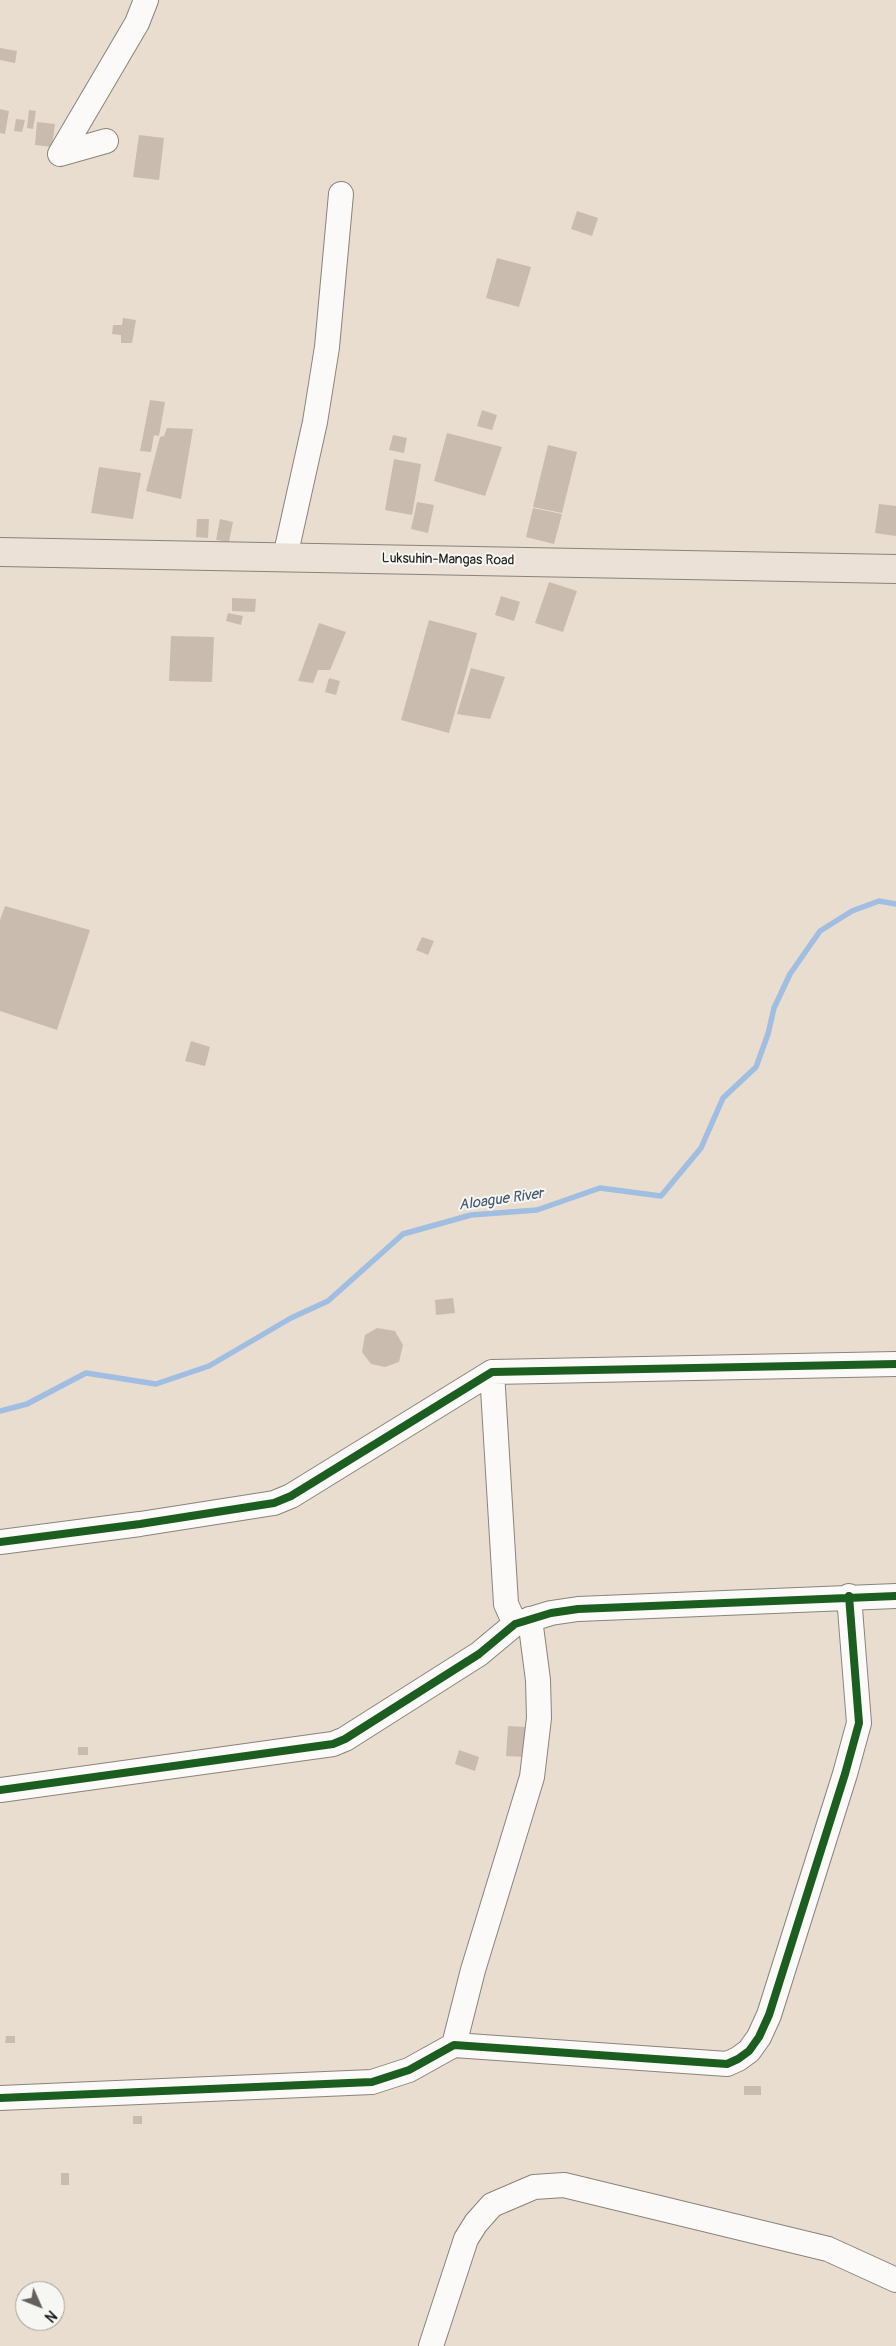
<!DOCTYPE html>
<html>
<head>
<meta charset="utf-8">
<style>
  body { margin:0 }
  #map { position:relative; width:896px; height:2346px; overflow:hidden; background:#e9ddcf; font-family:Pangolin,sans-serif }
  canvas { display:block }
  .north { position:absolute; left:15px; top:2281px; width:50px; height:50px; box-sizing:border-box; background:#f6f6f2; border:1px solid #9f9f9c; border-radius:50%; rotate:134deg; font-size:14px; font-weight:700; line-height:20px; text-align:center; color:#1c1c1c }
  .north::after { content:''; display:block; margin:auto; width:18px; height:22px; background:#64605b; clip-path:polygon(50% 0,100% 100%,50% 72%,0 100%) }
</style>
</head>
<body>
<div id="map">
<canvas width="896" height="2346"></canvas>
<div class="north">N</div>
</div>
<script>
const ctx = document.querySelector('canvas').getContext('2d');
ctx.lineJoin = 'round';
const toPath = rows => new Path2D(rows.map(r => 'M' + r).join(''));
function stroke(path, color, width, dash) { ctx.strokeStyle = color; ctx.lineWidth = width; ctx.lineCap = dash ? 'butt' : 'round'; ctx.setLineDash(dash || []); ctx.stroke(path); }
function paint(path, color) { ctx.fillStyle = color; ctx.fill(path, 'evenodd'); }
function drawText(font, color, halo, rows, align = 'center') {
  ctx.font = font + ' Pangolin,sans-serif'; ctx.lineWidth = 4; ctx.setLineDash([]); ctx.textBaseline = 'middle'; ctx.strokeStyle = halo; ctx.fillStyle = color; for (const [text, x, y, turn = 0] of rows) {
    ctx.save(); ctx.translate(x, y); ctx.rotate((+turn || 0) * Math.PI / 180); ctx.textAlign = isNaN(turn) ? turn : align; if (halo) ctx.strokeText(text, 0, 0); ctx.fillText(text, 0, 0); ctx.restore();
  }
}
stroke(toPath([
  [0,1411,27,1404,86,1373,156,1384,209,1366,291,1318,328,1301,403,1234,471,1215,537,1210,600,1188,661,1196,701,1148,723,1098,756,1067,768,1034,774,1008,790,974,820,931,852,911,879,901,896,904]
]), '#a0bde2', 5.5);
paint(toPath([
  [0,48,17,51,15,63,0,60],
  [0,109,9,111,5,134,0,133],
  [29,110,36,111,33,129,27,128],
  [16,119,25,120,22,132,14,131],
  [37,122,55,124,52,147,35,145],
  [139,135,164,138,159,180,133,177],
  [577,211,598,218,592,236,571,229],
  [497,258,531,267,519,307,486,298],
  [123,318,136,320,132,343,121,343,121,335,112,334,113,325,122,325],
  [150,400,165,402,159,436,154,435,151,452,140,451],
  [482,410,497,415,492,430,477,426],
  [167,428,193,429,181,499,146,491,160,437,164,436],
  [447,433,502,447,485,496,434,481],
  [393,435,407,438,404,453,389,450],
  [548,445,577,452,562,513,533,507],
  [394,459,421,464,412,515,385,510],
  [99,467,141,473,133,519,91,513],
  [417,502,434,505,428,533,411,529],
  [879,504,896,506,896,536,875,533],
  [533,508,562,514,554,544,526,537],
  [197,519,209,519,208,538,196,537],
  [220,519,233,522,229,542,216,540],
  [549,582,577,591,563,632,535,623],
  [501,596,520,602,514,621,495,615],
  [232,598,256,599,255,612,232,611],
  [228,613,243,616,241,625,226,621],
  [429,620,477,633,449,733,401,720],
  [319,623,346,632,330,670,318,670,313,683,298,681],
  [171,636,214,637,212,682,169,681],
  [471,668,505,677,490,719,457,714],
  [329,678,340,681,336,695,325,692],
  [5,906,90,930,57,1030,0,1011,0,920],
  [422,937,434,941,428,955,416,950],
  [191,1041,210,1047,205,1066,185,1061],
  [453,1298,455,1313,436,1315,435,1300],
  [377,1328,395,1331,403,1345,399,1362,385,1367,371,1364,362,1352,365,1335],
  [508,1726,526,1727,524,1757,506,1756],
  [78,1747,88,1747,88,1755,78,1755],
  [459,1750,479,1757,475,1771,455,1764],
  [6,2036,15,2036,15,2043,5,2043],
  [744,2086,761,2086,761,2095,744,2095],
  [133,2116,142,2116,142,2124,133,2124],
  [61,2173,69,2173,69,2185,61,2185]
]), '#c9bcaf');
const minor = toPath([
  [106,141,60,154,137,23,146,0],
  [285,557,315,422,327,347,341,194],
  [492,1372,506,1604,515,1624],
  [0,1542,140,1524,274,1503,291,1496,492,1372,896,1364],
  [0,1790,333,1744,345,1739,479,1654,515,1624,551,1613,578,1609,896,1596],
  [454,2045,473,1970,532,1777,539,1718,538,1680,530,1619],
  [0,2098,372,2082,409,2070,454,2045,727,2064,738,2059,749,2051,759,2037,769,2015,845,1774,859,1723,849,1596],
  [431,2346,466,2239,476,2223,492,2205,534,2187,564,2185,828,2249,896,2280]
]);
const major = toPath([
  [0,552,896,569]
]);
stroke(minor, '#89837b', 26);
stroke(major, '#89837b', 30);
stroke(minor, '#fcfaf8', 24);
stroke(major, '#ebe1d6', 28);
stroke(toPath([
  [0,1542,140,1524,274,1503,291,1496,492,1372,896,1364],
  [0,1790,333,1744,345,1739,479,1654,515,1624,551,1613,578,1609,896,1596],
  [0,2098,372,2082,409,2070,454,2045,727,2064,738,2059,749,2051,759,2037,769,2015,845,1774,859,1723,849,1596]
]), '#1b5e20', 8);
drawText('14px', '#1c1c1c', '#f6f6f2', [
  ["Luksuhin-Mangas Road",448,560,1]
]);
drawText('italic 15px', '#44576e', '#f6f6f2', [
  ["Aloague River",501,1200,-8]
]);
</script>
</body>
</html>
